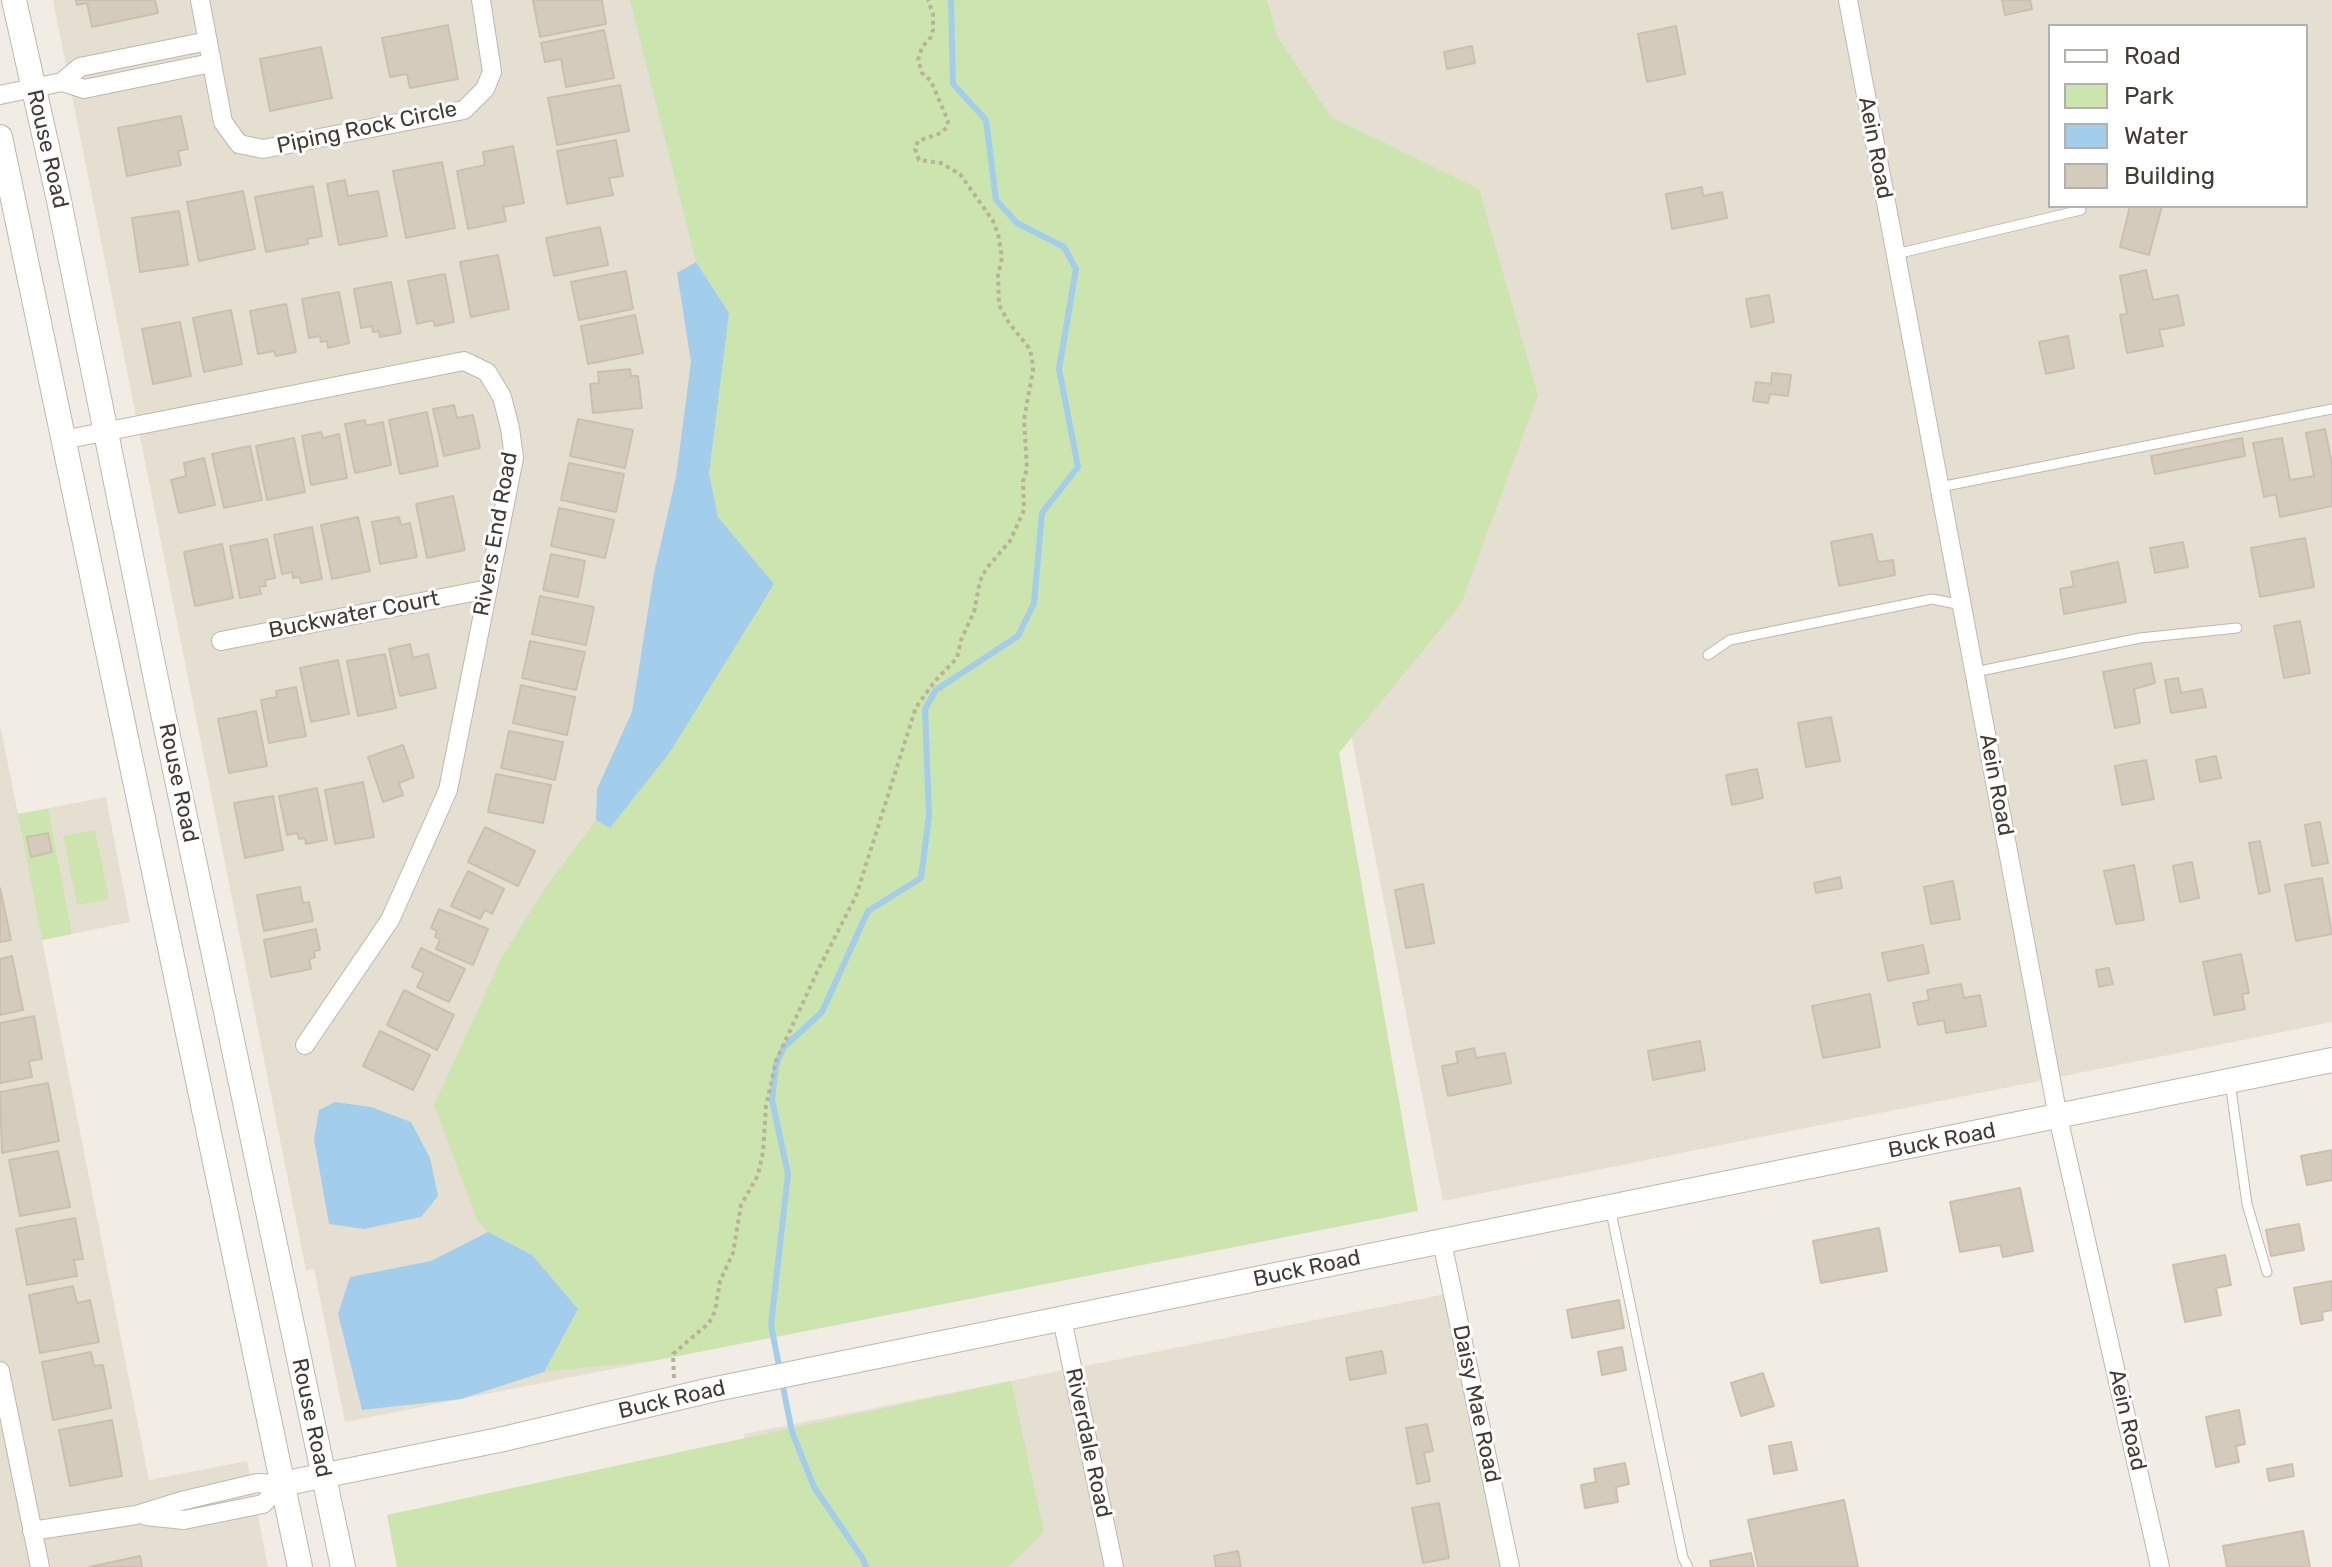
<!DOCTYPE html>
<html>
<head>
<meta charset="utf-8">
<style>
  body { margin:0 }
  #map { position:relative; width:2332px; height:1567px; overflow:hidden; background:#f1ede4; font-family:Rubik,sans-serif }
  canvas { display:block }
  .legend { position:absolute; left:2048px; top:24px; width:260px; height:184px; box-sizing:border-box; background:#fff; border:2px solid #b3b1ae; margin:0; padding:10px 14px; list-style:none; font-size:24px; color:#423d34 }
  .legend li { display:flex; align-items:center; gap:16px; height:40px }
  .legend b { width:40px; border:2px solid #b3b1ae }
</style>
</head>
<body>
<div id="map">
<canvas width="2332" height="1567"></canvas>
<ul class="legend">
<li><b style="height:10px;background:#fff"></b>Road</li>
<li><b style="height:22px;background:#cce4ae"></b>Park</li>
<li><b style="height:22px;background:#a2ceec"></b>Water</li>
<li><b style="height:22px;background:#d5cbbd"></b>Building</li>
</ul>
</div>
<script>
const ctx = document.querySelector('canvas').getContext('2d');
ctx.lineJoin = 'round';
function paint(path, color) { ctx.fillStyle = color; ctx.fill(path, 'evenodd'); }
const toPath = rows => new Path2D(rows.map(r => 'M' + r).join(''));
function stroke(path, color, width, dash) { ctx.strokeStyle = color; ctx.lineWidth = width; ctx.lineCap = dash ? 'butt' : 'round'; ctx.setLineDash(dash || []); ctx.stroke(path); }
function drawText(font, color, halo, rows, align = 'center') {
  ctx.font = font + ' Rubik,sans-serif'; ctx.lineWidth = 6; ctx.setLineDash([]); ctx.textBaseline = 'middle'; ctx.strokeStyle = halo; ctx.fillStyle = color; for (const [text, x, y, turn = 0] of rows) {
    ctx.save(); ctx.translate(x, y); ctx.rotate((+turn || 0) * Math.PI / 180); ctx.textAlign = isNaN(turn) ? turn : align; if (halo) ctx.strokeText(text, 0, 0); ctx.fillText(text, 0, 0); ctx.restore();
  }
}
paint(toPath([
  [53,0,2332,0,2332,1022,1443,1201,1225,94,658,1360,345,1422,314,1269,306,1270],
  [2050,26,2306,26,2306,206,2050,206],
  [0,725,18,814,106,797,130,922,42,940,149,1480,247,1461,268,1567,0,1567],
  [1461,1291,1519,1567,397,1567,387,1515,745,1444,744,1434]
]), '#e5dfd2');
paint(toPath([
  [630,0,1267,0,1277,36,1331,117,1479,189,1538,395,1461,604,1339,753,1418,1211,658,1360,544,1372,577,1309,532,1255,488,1232,477,1220,434,1105,503,955,546,887,596,820,610,828,774,584,718,517,709,474,729,313,696,262],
  [48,809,72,934,42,940,18,814],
  [95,830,109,899,77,905,63,836],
  [1011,1381,1044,1532,1008,1567,397,1567,387,1515]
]), '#cce4ae');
paint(toPath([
  [696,262,729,313,709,474,718,517,774,584,670,752,610,828,596,820,597,789,632,712,654,573,676,477,691,362,677,273],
  [335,1102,371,1107,411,1122,430,1158,438,1196,421,1217,364,1229,329,1224,314,1139,319,1110],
  [488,1232,532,1255,578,1309,544,1372,461,1399,362,1410,338,1314,350,1277,431,1261]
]), '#a2ceec');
stroke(toPath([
  [780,1371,771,1325,788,1174,772,1100,776,1065,784,1047,822,1012,868,911,921,878,929,816,925,709,936,690,1018,636,1034,603,1042,513,1078,467,1059,369,1076,269,1064,247,1017,223,996,200,986,120,953,84,951,0],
  [782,1382,792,1432,814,1487,863,1559,866,1567]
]), '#a2ceec', 6);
const building = toPath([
  [76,0,155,0,158,13,92,27,87,3,77,5,76,0],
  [533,0,602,0,606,24,540,37,533,0],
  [2002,0,2030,0,2032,9,2005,15,2002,0],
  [448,25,458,79,410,88,407,74,390,77,382,38,448,25],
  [1676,26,1685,74,1647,82,1638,34,1676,26],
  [604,30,614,78,566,87,561,59,545,62,541,43,604,30],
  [1472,46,1475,63,1447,69,1444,52,1472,46],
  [321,47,332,98,270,111,260,59,321,47],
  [620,85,629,131,557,145,548,98,620,85],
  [181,116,188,149,178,151,181,165,127,176,118,128,181,116],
  [616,140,623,176,609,178,613,195,567,204,557,151,616,140],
  [513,146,524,203,503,207,506,221,468,229,457,171,485,165,483,152,513,146],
  [442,162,455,228,406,238,393,171,442,162],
  [345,180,348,196,378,191,387,236,339,245,327,184,345,180],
  [313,186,322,236,307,239,308,244,266,252,255,197,313,186],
  [1702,187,1703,196,1722,192,1727,218,1672,229,1666,194,1702,187],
  [243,191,255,249,199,261,187,202,243,191],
  [2130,206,2162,206,2149,255,2120,247,2130,206],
  [179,211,188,265,140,272,132,218,179,211],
  [600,227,608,265,554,276,546,238,600,227],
  [498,255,509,309,471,317,460,262,498,255],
  [2146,270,2153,300,2178,295,2184,325,2159,330,2163,346,2127,353,2120,315,2127,314,2120,276,2146,270],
  [626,271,633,309,579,320,571,282,626,271],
  [445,274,454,322,435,326,433,320,417,324,408,281,445,274],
  [391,282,401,333,380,337,379,331,373,332,372,326,361,328,354,289,391,282],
  [339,292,349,343,328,348,327,341,321,342,320,336,309,338,302,299,339,292],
  [1769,295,1774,322,1751,327,1746,299,1769,295],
  [286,304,296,352,276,356,274,351,258,354,250,311,286,304],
  [231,310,242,364,204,372,193,318,231,310],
  [635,315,643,353,588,364,581,326,635,315],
  [180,322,191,376,153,384,142,329,180,322],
  [2068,336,2074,368,2046,374,2039,342,2068,336],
  [630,369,631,376,638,376,642,408,593,413,590,384,599,383,598,372,630,369],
  [1772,373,1791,375,1788,396,1770,394,1768,403,1753,401,1756,382,1771,384,1772,373],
  [454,405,457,418,473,415,480,448,444,456,433,409,454,405],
  [427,412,438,466,400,474,389,420,427,412],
  [578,419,633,430,625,468,570,456,578,419],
  [365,420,366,426,383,422,391,465,355,473,345,424,365,420],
  [2325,429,2332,465,2332,506,2280,517,2276,494,2264,497,2253,443,2282,438,2290,480,2314,476,2306,433,2325,429],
  [321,432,323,438,339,434,347,478,311,485,302,436,321,432],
  [294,438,305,492,267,500,256,446,294,438],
  [2242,438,2245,456,2155,474,2151,456,2242,438],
  [250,446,262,500,224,508,212,454,250,446],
  [204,458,215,505,179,513,171,480,186,476,184,463,204,458],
  [569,463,624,474,616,512,561,500,569,463],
  [453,496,465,550,427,558,416,504,453,496],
  [559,508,614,520,605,558,551,546,559,508],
  [358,517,370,571,332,579,321,525,358,517],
  [399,517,401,525,410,523,417,557,380,564,372,522,399,517],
  [312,527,322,579,301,583,300,577,293,578,292,572,282,574,274,535,312,527],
  [1872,534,1878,562,1893,560,1895,575,1839,586,1831,542,1872,534],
  [2305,538,2314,587,2260,597,2251,548,2305,538],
  [267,539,275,578,265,580,266,586,259,587,261,594,240,598,230,546,267,539],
  [2183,542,2188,567,2155,573,2150,548,2183,542],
  [222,544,233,598,195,606,184,552,222,544],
  [551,554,585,561,578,597,543,590,551,554],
  [2118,562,2126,602,2064,614,2060,589,2074,586,2071,572,2118,562],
  [540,596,594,607,586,645,532,634,540,596],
  [2300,621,2310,673,2284,678,2274,626,2300,621],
  [530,641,585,652,576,690,522,678,530,641],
  [410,644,413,658,428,654,436,688,400,696,389,649,410,644],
  [385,654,396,708,358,716,347,661,385,654],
  [338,660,349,714,311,722,300,668,338,660],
  [2151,663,2155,683,2134,689,2140,723,2115,728,2103,672,2151,663],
  [2178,678,2181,693,2202,689,2206,707,2171,713,2165,680,2178,678],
  [521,685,575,697,567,735,513,723,521,685],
  [296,687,306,736,269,743,261,700,277,697,276,691,296,687],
  [256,711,267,766,229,773,218,719,256,711],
  [1831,717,1840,761,1806,767,1798,723,1831,717],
  [509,731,563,742,555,780,501,768,509,731],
  [403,745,414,777,399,783,403,795,383,802,368,757,403,745],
  [2216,756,2221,778,2200,782,2196,760,2216,756],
  [2146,760,2154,799,2122,805,2115,766,2146,760],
  [1757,769,1763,798,1732,805,1726,775,1757,769],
  [496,774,551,785,543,823,488,812,496,774],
  [363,782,374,837,335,844,325,790,363,782],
  [317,788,327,840,306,844,305,838,299,839,297,833,287,835,279,796,317,788],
  [273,796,283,850,245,858,234,803,273,796],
  [2320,822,2328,863,2312,866,2305,825,2320,822],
  [485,827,535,851,518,886,468,862,485,827],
  [48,833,52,852,31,857,27,837,48,833],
  [2260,841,2270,891,2259,894,2249,843,2260,841],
  [2192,862,2199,898,2180,902,2173,866,2192,862],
  [2134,865,2144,920,2116,924,2104,871,2134,865],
  [468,871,504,889,492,914,485,910,480,919,451,906,468,871],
  [1840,877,1842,888,1816,893,1814,883,1840,877],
  [2322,878,2332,934,2296,941,2285,885,2322,878],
  [1953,881,1960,919,1931,924,1924,887,1953,881],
  [1423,884,1434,943,1406,948,1395,890,1423,884],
  [300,887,303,903,309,902,313,921,264,931,257,895,300,887],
  [0,888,11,940,0,942,0,888],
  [439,909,488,929,473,965,436,949,440,939,435,937,437,931,431,928,439,909],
  [316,929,320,950,314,951,315,957,309,959,311,969,271,977,264,940,316,929],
  [1923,945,1929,973,1888,981,1882,953,1923,945],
  [421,948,465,969,449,1002,417,987,424,973,412,967,421,948],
  [2241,954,2249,993,2242,994,2245,1009,2214,1015,2203,962,2241,954],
  [12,956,23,1010,0,1015,0,959,12,956],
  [2109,968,2113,984,2099,987,2096,970,2109,968],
  [1961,984,1964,998,1980,995,1986,1026,1946,1033,1944,1020,1918,1025,1913,1003,1929,1000,1927,990,1961,984],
  [404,990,454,1015,437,1050,387,1025,404,990],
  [1870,994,1880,1047,1823,1058,1812,1006,1870,994],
  [34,1016,42,1059,29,1061,32,1077,0,1083,0,1023,34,1016],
  [380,1031,430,1055,413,1090,363,1066,380,1031],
  [1700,1041,1705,1070,1653,1080,1648,1051,1700,1041],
  [1474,1048,1476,1058,1505,1053,1511,1083,1448,1096,1442,1066,1458,1063,1456,1052,1474,1048],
  [48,1083,59,1141,2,1153,0,1092,48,1083],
  [2332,1150,2332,1180,2307,1185,2301,1156,2332,1150],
  [58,1151,70,1207,20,1216,9,1160,58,1151],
  [2020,1188,2033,1251,2003,1257,2000,1245,1960,1252,1950,1202,2020,1188],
  [75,1218,83,1259,74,1260,77,1276,27,1285,16,1229,75,1218],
  [2299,1224,2304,1250,2271,1256,2266,1230,2299,1224],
  [1879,1228,1887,1271,1821,1283,1813,1241,1879,1228],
  [2225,1255,2231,1285,2216,1288,2221,1315,2185,1322,2173,1265,2225,1255],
  [2332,1281,2332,1310,2322,1312,2323,1320,2301,1324,2294,1288,2332,1281],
  [73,1286,77,1303,90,1300,99,1342,40,1353,29,1295,73,1286],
  [1619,1300,1624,1328,1572,1338,1567,1310,1619,1300],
  [1622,1347,1626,1370,1602,1375,1598,1352,1622,1347],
  [1382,1351,1386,1373,1350,1380,1346,1358,1382,1351],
  [91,1352,94,1366,103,1365,111,1408,53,1420,42,1362,91,1352],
  [1763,1373,1774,1406,1741,1416,1731,1383,1763,1373],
  [2239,1410,2245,1444,2236,1446,2239,1462,2216,1467,2206,1417,2239,1410],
  [112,1420,122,1476,70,1486,59,1430,112,1420],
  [1427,1424,1433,1451,1424,1453,1430,1481,1417,1484,1406,1428,1427,1424],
  [1791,1442,1797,1470,1774,1474,1769,1446,1791,1442],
  [1625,1463,1629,1484,1616,1487,1618,1502,1585,1508,1581,1485,1596,1482,1594,1469,1625,1463],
  [2292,1464,2294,1476,2269,1481,2267,1469,2292,1464],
  [1844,1500,1858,1567,1758,1567,1748,1520,1844,1500],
  [1439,1503,1449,1558,1423,1563,1412,1508,1439,1503],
  [2303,1531,2310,1567,2227,1567,2223,1546,2303,1531],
  [1238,1551,1241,1567,1216,1567,1214,1556,1238,1551],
  [1751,1553,1754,1567,1711,1567,1710,1561,1751,1553],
  [140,1556,142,1567,89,1567,140,1556]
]);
paint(building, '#d5cbbd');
stroke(building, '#ccc0ad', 2);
const service = toPath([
  [1896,254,2081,210],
  [1940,487,2332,409],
  [1708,655,1730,640,1932,599,1962,605],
  [1975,672,2140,638,2237,628],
  [2230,1082,2247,1204,2267,1272],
  [1610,1207,1683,1558,1688,1567]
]);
const minor = toPath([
  [200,0,223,122,239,144,263,149,464,110,485,89,492,72,481,0],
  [1848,0,2058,1117,2160,1567],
  [62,82,80,67,208,41],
  [0,95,62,82,84,89,211,63],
  [63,440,464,361,487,372,502,397,510,428,514,458,448,790,390,920,305,1045],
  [221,641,488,589],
  [1442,1242,1510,1567],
  [1062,1319,1114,1567],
  [0,1371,40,1567],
  [146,1516,184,1520,263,1504,282,1484],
  [32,1531,136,1515,181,1501,257,1483,282,1484]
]);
const tertiary = toPath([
  [14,0,58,196,159,694,343,1567],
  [0,137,300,1567],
  [282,1484,499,1440,711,1390,2332,1060]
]);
stroke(service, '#bfb7aa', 11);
stroke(minor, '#bfb7aa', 20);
stroke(tertiary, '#bfb7aa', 26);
stroke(toPath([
  [674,1378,673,1354,709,1323,715,1311,720,1281,733,1253,741,1205,758,1175,763,1152,766,1106,776,1061,818,970,856,896,916,707,935,681,957,658,961,640,974,612,980,581,986,569,1010,541,1024,510,1023,481,1027,469,1024,420,1033,370,1032,357,1029,348,1009,323,999,305,998,276,1002,258,998,234,993,221,960,174,941,163,919,160,915,149,918,141,941,133,947,127,948,121,931,81,922,73,918,60,922,47,931,37,933,30,933,14,928,0]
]), '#bdb099', 4, [4, 4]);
stroke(service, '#fff', 9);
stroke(minor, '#fff', 18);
stroke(tertiary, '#fff', 24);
drawText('22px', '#423d34', '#fff', [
  ["Piping Rock Circle",367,128,-12],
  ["Aein Road",1875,148,79],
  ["Rouse Road",47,149,77],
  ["Rivers End Road",496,534,-80],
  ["Buckwater Court",354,615,-11],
  ["Rouse Road",178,783,78],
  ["Aein Road",1996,785,79],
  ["Buck Road",1942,1141,-11],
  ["Buck Road",1307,1269,-12],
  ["Buck Road",672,1400,-13],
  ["Daisy Mae Road",1476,1404,78],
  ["Rouse Road",311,1418,78],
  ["Aein Road",2127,1420,77],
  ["Riverdale Road",1088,1443,78]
]);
</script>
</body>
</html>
